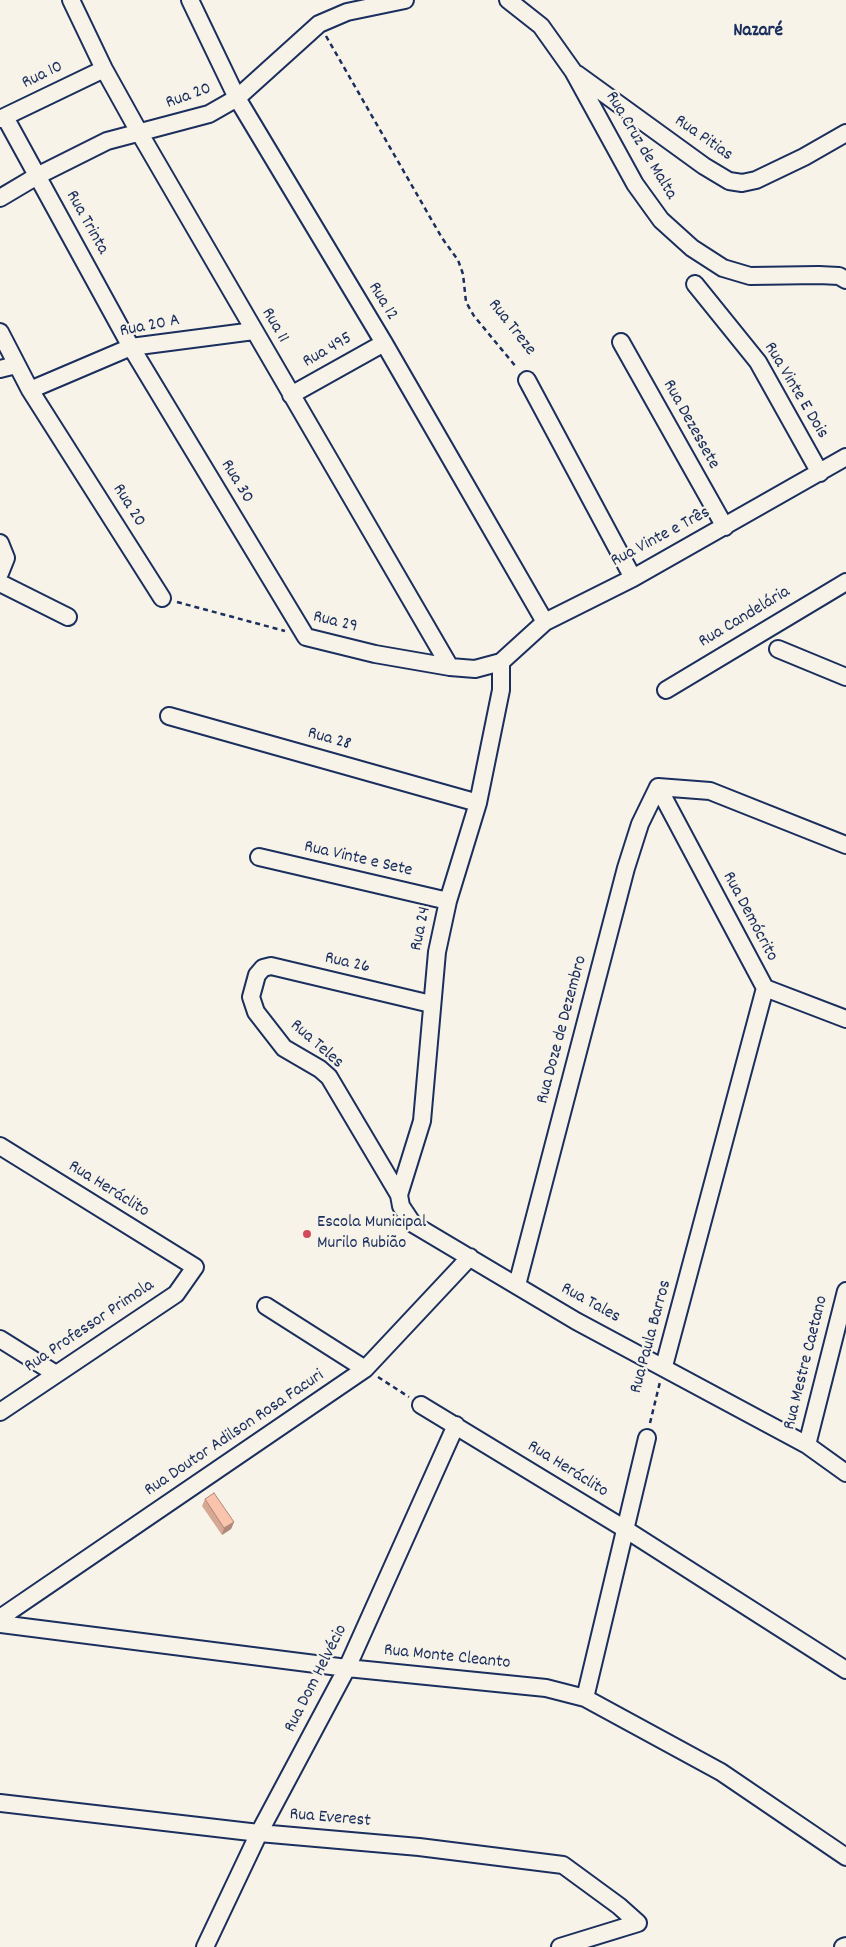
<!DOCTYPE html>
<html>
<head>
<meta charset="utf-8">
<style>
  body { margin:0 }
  canvas { display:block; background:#f7f3e8 }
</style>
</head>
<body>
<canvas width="846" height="1947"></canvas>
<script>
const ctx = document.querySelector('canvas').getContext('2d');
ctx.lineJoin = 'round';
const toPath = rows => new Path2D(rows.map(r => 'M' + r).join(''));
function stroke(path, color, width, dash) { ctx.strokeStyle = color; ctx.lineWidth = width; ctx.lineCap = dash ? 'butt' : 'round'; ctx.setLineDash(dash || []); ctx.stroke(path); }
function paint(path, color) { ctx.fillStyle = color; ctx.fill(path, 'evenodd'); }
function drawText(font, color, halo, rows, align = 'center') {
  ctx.font = font + ' Dekko,sans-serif'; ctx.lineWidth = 4.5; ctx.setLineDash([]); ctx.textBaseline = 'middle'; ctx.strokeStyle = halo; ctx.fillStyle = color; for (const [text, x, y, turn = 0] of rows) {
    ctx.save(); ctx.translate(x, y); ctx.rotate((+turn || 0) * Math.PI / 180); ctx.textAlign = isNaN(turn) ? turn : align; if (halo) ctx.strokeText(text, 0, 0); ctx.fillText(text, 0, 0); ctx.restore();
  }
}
const minor = toPath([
  [71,0,104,69,139,132,450,667],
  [190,0,237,98,384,343,545,622],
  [508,0,541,26,573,71,635,184,661,220,692,248,723,268,750,276,819,275,839,276,846,280],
  [577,74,704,166,729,181,742,183,756,180,804,157,846,133],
  [5,117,131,347,306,637,375,654,450,667,475,669,501,662,545,622,633,578,846,457],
  [0,119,104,69],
  [0,198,37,176,107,141,209,114,237,98,319,24,347,12,405,0],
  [695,284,758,362,820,473],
  [0,332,30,390,162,598],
  [621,342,725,527],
  [0,369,16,365],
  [527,380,633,578],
  [30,390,131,347,254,331],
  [291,395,384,343],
  [0,543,6,558,0,573],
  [0,583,68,617],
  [778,649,846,677],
  [501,662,501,690,478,803,448,901,437,952,422,1121,399,1195,401,1206,413,1224,576,1321,807,1445,846,1473],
  [666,690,846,582],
  [169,716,478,803],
  [658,787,765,988,846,1019],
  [658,787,710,791,846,845],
  [259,857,448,901],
  [0,1146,195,1267,176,1294,0,1412],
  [399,1195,329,1077,320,1069,284,1048,256,1012,251,997,257,975,263,968,271,966,431,1004],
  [517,1285,626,868,640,824,658,787],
  [266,1306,365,1369],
  [0,1339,56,1374],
  [664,1366,765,988],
  [421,1405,625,1529,846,1670],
  [807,1445,846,1291],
  [0,1618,365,1369,470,1257],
  [0,1624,347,1668,546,1688,585,1698,721,1772,846,1857],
  [585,1698,647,1438],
  [0,1803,259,1833,419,1847,563,1865,619,1906,638,1923],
  [205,1947,259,1833,347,1668,456,1425],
  [560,1947,638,1923],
  [843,1947,846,1946]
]);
stroke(minor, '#1b2f5e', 20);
stroke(toPath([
  [326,36,442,238,458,260,463,274,466,302,474,316,517,368],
  [177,602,285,631],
  [378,1377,409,1397],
  [650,1423,660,1382]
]), '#1b2f5e', 2.5, [5, 4]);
stroke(minor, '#f7f3e8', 16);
paint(toPath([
  [205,1499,234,1522,231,1529,222,1535,202,1506]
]), '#d6a894');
paint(toPath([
  [234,1522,231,1529,222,1535,224,1528]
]), '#ae8878');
const building = toPath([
  [214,1493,234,1522,224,1528,205,1499,214,1493]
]);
paint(building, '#f9c3ac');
stroke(building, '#ae8878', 1);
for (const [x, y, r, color] of [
  [307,1234,5,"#d1495b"]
]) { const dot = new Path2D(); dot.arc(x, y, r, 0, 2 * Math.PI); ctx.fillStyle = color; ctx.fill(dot); stroke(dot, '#f7f3e8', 2); }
drawText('18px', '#1b2f5e', '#f7f3e8', [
  ["Rua 10",43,76,-26],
  ["Rua 20",189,97,-20],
  ["Rua Pitias",703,139,35],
  ["Rua Cruz de Malta",640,146,59],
  ["Rua Trinta",86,223,61],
  ["Rua 12",382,302,59],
  ["Rua 11",274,326,60],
  ["Rua 20 A",150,327,-11],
  ["Rua Treze",511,328,52],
  ["Rua 495",328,351,-30],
  ["Rua Vinte E Dois",795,391,59],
  ["Rua Dezessete",690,425,61],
  ["Rua 30",236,482,59],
  ["Rua 20",128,506,58],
  ["Rua Vinte e Três",661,538,-28],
  ["Rua Candelária",745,618,-31],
  ["Rua 29",335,623,14],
  ["Rua 28",329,740,16],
  ["Rua Vinte e Sete",358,860,13],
  ["Rua Demócrito",749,917,62],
  ["Rua 24",422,929,-78],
  ["Rua 26",347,964,13],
  ["Rua Doze de Dezembro",563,1030,-75],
  ["Rua Teles",316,1045,41],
  ["Rua Heráclito",108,1190,32],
  ["Rua Tales",590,1304,29],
  ["Rua Professor Primola",90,1327,-34],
  ["Rua Paula Barros",652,1337,-75],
  ["Rua Mestre Caetano",807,1363,-76],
  ["Rua Doutor Adilson Rosa Facuri",235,1434,-34],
  ["Rua Heráclito",567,1470,32],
  ["Rua Monte Cleanto",447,1658,6],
  ["Rua Dom Helvécio",317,1679,-63],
  ["Rua Everest",330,1819,5]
]);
drawText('18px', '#1b2f5e', '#f7f3e8', [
  ["Escola Municipal",317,1224],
  ["Murilo Rubião",317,1245]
], 'left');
drawText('bold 19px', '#1b2f5e', '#f7f3e8', [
  ["Nazaré",758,32]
]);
</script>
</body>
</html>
